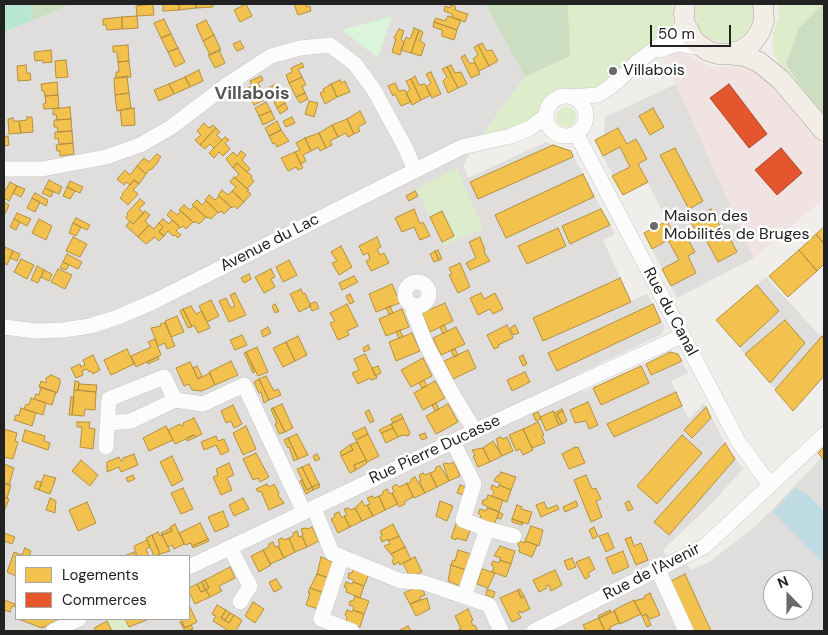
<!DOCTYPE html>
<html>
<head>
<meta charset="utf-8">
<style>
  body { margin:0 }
  #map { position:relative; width:828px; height:635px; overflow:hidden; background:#f0eeeb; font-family:"DM Sans",sans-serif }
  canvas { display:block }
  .frame { position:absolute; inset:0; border:5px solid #222; pointer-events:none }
  .legend { position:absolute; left:15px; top:555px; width:175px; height:65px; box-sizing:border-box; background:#fff; border:1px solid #a7a7a7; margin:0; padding:6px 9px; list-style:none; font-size:15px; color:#222 }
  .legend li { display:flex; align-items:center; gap:10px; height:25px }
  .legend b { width:25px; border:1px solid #a7a7a7 }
  .north { position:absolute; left:763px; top:570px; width:50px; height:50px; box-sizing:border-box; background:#fff; border:1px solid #a7a7a7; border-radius:50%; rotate:338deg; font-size:14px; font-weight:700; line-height:20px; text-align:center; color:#222 }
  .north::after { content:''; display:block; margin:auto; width:18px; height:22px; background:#6a6968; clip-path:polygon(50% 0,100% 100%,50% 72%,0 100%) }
  .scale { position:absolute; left:650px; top:25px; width:81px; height:22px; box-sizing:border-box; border:2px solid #222; border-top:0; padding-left:6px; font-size:15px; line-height:18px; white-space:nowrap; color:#222; -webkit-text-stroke:4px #fff; paint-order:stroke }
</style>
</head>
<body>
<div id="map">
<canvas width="828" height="635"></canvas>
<div class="frame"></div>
<ul class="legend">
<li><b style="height:14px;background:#f2c14e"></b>Logements</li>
<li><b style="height:14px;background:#e4572e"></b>Commerces</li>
</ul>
<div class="north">N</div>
<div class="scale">50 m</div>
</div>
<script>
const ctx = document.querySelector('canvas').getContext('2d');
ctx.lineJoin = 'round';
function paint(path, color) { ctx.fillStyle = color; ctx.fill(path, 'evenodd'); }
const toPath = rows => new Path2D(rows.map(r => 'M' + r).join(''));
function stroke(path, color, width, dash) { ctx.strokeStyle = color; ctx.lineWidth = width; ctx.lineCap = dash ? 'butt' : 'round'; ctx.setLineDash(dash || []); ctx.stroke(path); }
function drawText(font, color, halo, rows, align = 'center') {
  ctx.font = font + ' "DM Sans",sans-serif'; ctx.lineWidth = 5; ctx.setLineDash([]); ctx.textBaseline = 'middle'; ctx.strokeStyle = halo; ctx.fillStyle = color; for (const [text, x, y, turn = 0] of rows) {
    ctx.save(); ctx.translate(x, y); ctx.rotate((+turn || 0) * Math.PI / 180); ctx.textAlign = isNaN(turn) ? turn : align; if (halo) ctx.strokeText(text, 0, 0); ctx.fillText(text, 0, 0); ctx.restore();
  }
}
paint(toPath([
  [72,4,485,4,525,77,482,135,463,165,468,178,546,142,571,151,615,234,603,240,631,301,647,294,665,327,662,334,576,375,583,392,670,352,678,354,688,373,671,381,686,414,690,418,704,403,729,451,743,469,713,502,663,550,666,556,683,557,691,570,709,562,756,526,824,455,824,631,4,631,4,32],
  [16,556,189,556,189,619,16,619],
  [773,580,803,580,803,610,773,610],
  [676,84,754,258,677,298,644,233,667,221,648,183,623,195,595,140,604,135,605,117],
  [766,277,824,340,824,376,793,411,716,320]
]), '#dfdedc');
paint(toPath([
  [677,53,685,54,712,67,749,66,758,70,777,91,809,130,824,147,824,198,754,258,676,84,662,58]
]), '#f1e3e1');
paint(toPath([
  [568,4,672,4,674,13,673,25,667,34,613,78,599,87,583,92,562,91,554,93,548,97,537,116,522,124,491,135,482,135,525,77,570,56],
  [697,4,752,4,754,9,753,19,749,28,743,36,734,41,724,43,715,41,706,36,699,29,696,19,695,10],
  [778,4,824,4,824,122,777,61,772,51,773,33,779,16],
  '556 117a10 10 0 1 1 20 0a10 10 0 1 1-20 0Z',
  [457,168,483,228,444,246,416,189],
  [106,619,125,619,131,631,112,631]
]), '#ddeccb');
paint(toPath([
  [33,4,72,4,31,21],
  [485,4,568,4,570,56,525,77],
  [822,5,824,5,824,114,803,89,786,64,799,28]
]), '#cbdec1');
paint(toPath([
  [392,16,378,58,342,30]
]), '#daf5da');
paint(toPath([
  [4,4,33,4,31,21,4,32]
]), '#b7e6d2');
paint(toPath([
  [795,488,809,496,824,512,824,564,773,512]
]), '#bfdbe3');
const homes = toPath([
  [153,4,154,15,137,16,136,6,153,4],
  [163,4,179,4,179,10,163,11,163,4],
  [179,4,196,4,196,8,179,10,179,4],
  [196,4,213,4,213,7,196,8,196,4],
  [246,4,252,16,240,22,234,10,246,4],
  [294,4,306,4,307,7,310,6,311,11,298,15,294,4],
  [451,5,456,7,455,10,468,14,465,22,453,18,452,14,444,11,445,6,450,8,451,5],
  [137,16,138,28,122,29,122,17,137,16],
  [448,16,461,20,457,30,434,22,436,18,445,21,448,16],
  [122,17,122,29,107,30,106,25,103,25,103,19,122,17],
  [164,19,171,34,161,38,154,23,164,19],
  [206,20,214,35,203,41,196,25,206,20],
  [434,22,457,30,454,40,442,36,442,30,433,27,434,22],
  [414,28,419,30,411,53,401,50,406,37,409,39,411,37,414,28],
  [399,29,404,31,401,39,404,43,400,55,392,52,396,39,394,38,399,29],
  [419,30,423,32,420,41,425,44,421,56,411,53,419,30],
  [171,34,178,48,168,52,161,38,171,34],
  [214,35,221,50,210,55,203,41,214,35],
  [240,41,244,48,237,51,233,44,240,41],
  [482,43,487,51,492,50,498,61,489,66,478,45,482,43],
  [128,45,129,61,118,62,117,52,113,52,113,46,128,45],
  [478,45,489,66,479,71,473,59,478,55,474,47,478,45],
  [178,48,185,62,175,67,168,52,178,48],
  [51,50,52,62,43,63,43,60,35,61,34,52,51,50],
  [219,50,225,63,215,68,208,55,219,50],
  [465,55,469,63,475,63,480,74,471,78,461,57,465,55],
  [66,60,68,77,56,78,55,61,66,60],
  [129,61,131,77,116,78,116,72,119,72,118,62,129,61],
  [302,63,304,67,298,69,302,77,289,83,286,75,292,72,291,68,302,63],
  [26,65,27,73,30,73,31,80,18,81,17,66,26,65],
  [451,65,455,73,461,72,467,84,458,88,447,67,451,65],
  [447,67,458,88,448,93,443,81,447,77,442,69,447,67],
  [199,70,203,81,190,87,185,77,199,70],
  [431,72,441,94,432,98,426,87,431,83,426,74,431,72],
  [127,76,129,93,115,95,114,78,127,76],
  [261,76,263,80,258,83,262,91,250,97,245,89,252,86,250,81,261,76],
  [415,76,419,85,425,84,431,95,421,100,411,79,415,76],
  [185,77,190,87,174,94,169,84,185,77],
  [302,77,306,85,302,86,305,93,296,97,289,83,302,77],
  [411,79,421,100,412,105,406,93,410,89,406,81,411,79],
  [340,80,341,83,345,81,350,92,337,97,331,84,340,80],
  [57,82,58,95,45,96,44,91,42,91,41,84,57,82],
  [395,83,399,91,405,90,411,102,401,106,395,94,393,96,388,86,395,83],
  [169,84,174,94,159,101,154,90,169,84],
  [275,84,278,90,270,94,267,89,275,84],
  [331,84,337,97,325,104,320,93,324,91,323,89,331,84],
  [262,91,266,99,254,105,250,97,262,91],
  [129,93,131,108,117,111,115,95,129,93],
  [305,93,308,99,300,103,296,97,305,93],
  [58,95,59,108,44,109,43,104,46,103,45,96,58,95],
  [282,98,285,103,277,108,274,102,282,98],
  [309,101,318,103,314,117,305,114,309,101],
  [266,102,271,111,259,116,255,108,266,102],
  [285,103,288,109,280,114,277,108,285,103],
  [70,107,71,119,57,120,56,114,53,115,53,109,70,107],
  [134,108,135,125,122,126,120,110,134,108],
  [653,108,664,127,650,135,639,116,653,108],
  [271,111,275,119,263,125,259,116,271,111],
  [360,111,366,123,358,127,360,131,354,134,347,119,360,111],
  [27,117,32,117,33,132,21,133,19,121,27,120,27,117],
  [292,117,295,123,286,127,283,121,292,117],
  [13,118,13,121,19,121,21,133,9,134,8,119,13,118],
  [71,119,72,131,58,132,57,127,54,127,54,120,71,119],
  [347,119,354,134,348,137,346,133,338,137,332,125,347,119],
  [277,121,281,130,269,136,265,128,277,121],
  [204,123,209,128,213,125,216,128,200,145,195,140,201,135,197,131,204,123],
  [332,125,338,137,330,141,332,145,326,148,319,133,332,125],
  [216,128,220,132,216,135,222,140,214,148,210,144,205,149,200,145,216,128],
  [618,128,627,144,636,139,647,159,638,164,648,182,623,195,612,176,630,167,620,147,603,156,595,140,618,128],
  [281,130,289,141,277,147,275,143,273,144,269,136,281,130],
  [72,131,73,143,59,144,58,138,55,139,55,132,72,131],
  [319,133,326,148,320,151,318,147,311,151,305,138,319,133],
  [8,136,9,145,4,146,4,137,8,136],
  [225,137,229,140,225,143,230,149,223,156,219,152,214,158,209,153,225,137],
  [305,138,311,151,303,155,306,161,301,164,295,152,300,150,296,143,305,138],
  [73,143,74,154,60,156,60,151,57,151,56,145,73,143],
  [553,145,571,151,573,157,478,199,470,182,553,145],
  [675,148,703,201,689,209,660,155,675,148],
  [241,151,246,155,242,160,250,169,247,172,237,163,233,168,226,159,233,152,237,156,241,151],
  [295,152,303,168,298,170,296,167,288,171,281,158,295,152],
  [157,154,161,157,158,160,159,161,151,170,150,169,146,174,137,166,144,158,149,162,157,154],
  [237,163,252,176,251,178,254,181,247,189,235,178,239,174,233,168,237,163],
  [137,166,146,174,139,184,134,180,130,185,126,182,124,185,117,179,125,170,130,175,137,166],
  [583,174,594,197,506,238,495,215,583,174],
  [234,177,249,190,247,191,251,194,244,202,232,191,236,187,230,182,234,177],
  [49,180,62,187,59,194,45,188,49,180],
  [134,180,139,184,133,190,138,194,128,205,120,198,123,195,122,194,134,180],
  [70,181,83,187,80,193,67,187,70,181],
  [10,182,17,186,9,201,4,198,4,193,10,182],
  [17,186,25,189,21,197,13,193,17,186],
  [67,187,75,191,70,199,63,196,67,187],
  [45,188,53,192,51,197,42,193,45,188],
  [222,190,228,195,232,191,244,202,237,209,234,206,232,208,218,195,222,190],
  [415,191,418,196,409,201,406,196,415,191],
  [35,193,48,200,46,206,32,198,35,193],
  [209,195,215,200,219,196,231,207,224,214,221,211,219,213,205,200,209,195],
  [32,198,40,202,35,212,27,208,32,198],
  [140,199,145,203,139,209,144,213,133,224,126,218,128,214,127,213,140,199],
  [197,200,202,205,206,201,218,212,211,219,208,217,207,218,192,205,197,200],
  [4,202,9,205,5,214,4,213,4,202],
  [184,205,190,210,194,206,206,217,199,224,195,221,194,223,179,210,184,205],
  [414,209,420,224,423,222,430,236,420,240,414,227,402,232,395,218,414,209],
  [601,209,610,225,570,244,562,226,601,209],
  [711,209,722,230,725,229,737,252,718,262,705,238,701,241,690,220,711,209],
  [171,210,177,215,181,211,193,222,186,229,183,226,181,228,167,215,171,210],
  [145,211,150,215,145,221,149,225,138,237,126,226,130,221,133,224,145,211],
  [442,211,454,236,442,242,430,217,442,211],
  [17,213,31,219,27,226,14,219,17,213],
  [76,218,90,225,87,230,73,223,76,218],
  [14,219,20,222,16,230,10,227,14,219],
  [39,219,52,226,46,240,32,233,39,219],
  [163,219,169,224,172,220,180,227,176,231,181,235,178,238,175,235,173,236,168,231,164,236,159,232,163,227,159,223,163,219],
  [667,221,675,237,684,232,695,252,688,256,696,273,671,286,662,269,679,260,668,240,652,249,644,233,667,221],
  [73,223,81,227,76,236,69,233,73,223],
  [159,223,163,227,159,232,164,236,159,241,155,237,146,244,138,237,149,225,154,229,159,223],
  [824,227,824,244,816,234,824,227],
  [558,228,566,246,527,264,518,246,558,228],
  [816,234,824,244,824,264,817,271,799,250,816,234],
  [73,237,87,244,80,257,66,251,73,237],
  [377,237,381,247,377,249,380,255,384,253,389,263,371,271,366,261,370,259,368,253,363,255,359,246,377,237],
  [480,237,485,250,484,252,490,261,470,270,466,263,476,258,469,242,480,237],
  [341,246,352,267,339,275,332,263,337,261,331,252,341,246],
  [5,247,13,251,7,265,4,263,4,251,5,247],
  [438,250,442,259,439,260,435,251,438,250],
  [799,250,817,271,788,297,769,276,799,250],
  [13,251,20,254,17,261,10,258,13,251],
  [435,251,439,260,434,262,430,254,435,251],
  [67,254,82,262,78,269,63,262,67,254],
  [21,259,34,265,27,279,14,272,21,259],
  [289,260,297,275,283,282,276,267,289,260],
  [63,262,69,265,66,270,60,268,63,262],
  [460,263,470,287,458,293,449,275,452,274,449,268,460,263],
  [37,266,44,270,38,283,31,280,37,266],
  [58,269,72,275,65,289,51,282,58,269],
  [271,269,275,277,271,279,275,287,264,293,255,277,271,269],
  [44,270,52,274,49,281,41,277,44,270],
  [249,274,251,279,244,283,241,278,249,274],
  [354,276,358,282,342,290,339,283,354,276],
  [620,278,631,302,543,341,533,318,620,278],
  [392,284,400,303,376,312,369,294,392,284],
  [757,285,779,311,740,347,716,320,757,285],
  [301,289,303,294,305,293,311,306,299,312,290,294,301,289],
  [235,293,246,315,229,322,219,301,226,298,231,308,235,306,230,295,235,293],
  [481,293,484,299,495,293,503,309,493,314,490,309,478,315,470,298,481,293],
  [350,294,354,302,350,304,346,296,350,294],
  [211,300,219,316,207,322,199,306,211,300],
  [314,302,316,302,319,308,312,311,309,305,314,302],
  [445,303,453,321,430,332,422,313,445,303],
  [275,304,279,311,275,313,272,306,275,304],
  [347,304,358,326,347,331,349,335,338,340,330,323,335,321,330,313,347,304],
  [653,304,661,322,557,371,548,353,653,304],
  [191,306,196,314,202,311,210,328,198,333,194,325,192,327,183,309,191,306],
  [390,306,393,313,389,314,386,308,390,306],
  [183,309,192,327,188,328,180,311,183,309],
  [402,309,409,327,386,336,379,319,402,309],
  [177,316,184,332,171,337,165,321,177,316],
  [785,320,805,343,770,383,745,354,785,320],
  [165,323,175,346,167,349,165,343,158,346,151,328,161,326,160,324,165,323],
  [444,325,447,331,443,334,440,327,444,325],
  [507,325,513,338,498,345,499,347,494,349,487,335,507,325],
  [515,325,519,333,513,335,510,328,515,325],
  [268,327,271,333,263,337,261,331,268,327],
  [456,327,465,344,441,355,433,338,456,327],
  [400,330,403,337,399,338,396,332,400,330],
  [412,333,420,351,396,361,389,342,412,333],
  [242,335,247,345,235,350,230,340,242,335],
  [298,336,307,355,295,361,286,342,298,336],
  [822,336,824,339,824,376,793,411,775,390,822,336],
  [155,339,161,355,136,367,131,356,151,347,148,342,155,339],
  [286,342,295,361,283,367,273,348,286,342],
  [368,345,370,349,364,352,363,348,368,345],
  [257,347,268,372,258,376,246,352,257,347],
  [127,349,134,364,111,375,104,360,127,349],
  [455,349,458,355,454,357,451,351,455,349],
  [468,350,476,368,453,379,444,361,468,350],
  [246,352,255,372,253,373,244,353,246,352],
  [670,352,678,354,682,361,651,375,646,364,670,352],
  [365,354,377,378,371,380,370,378,358,384,352,373,359,370,354,359,365,354],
  [93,355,100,370,93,374,91,371,89,372,87,369,82,371,83,375,76,378,71,368,80,364,81,367,85,365,83,360,93,355],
  [523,355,527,364,523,366,519,357,523,355],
  [158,357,159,359,148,364,147,362,158,357],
  [423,358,432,376,411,387,401,370,423,358],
  [231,361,238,375,215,385,209,372,231,361],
  [190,362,198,379,210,373,215,385,202,391,192,390,189,384,184,386,176,368,190,362],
  [197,366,202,376,198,379,193,368,197,366],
  [378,366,381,373,375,376,372,368,378,366],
  [641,366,649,383,601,405,593,388,641,366],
  [525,372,530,382,512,391,507,380,525,372],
  [51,375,60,379,60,384,57,393,39,387,41,381,46,383,46,378,51,375],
  [266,376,274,391,278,389,281,395,269,400,259,379,266,376],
  [259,379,269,400,264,403,261,392,259,393,254,382,259,379],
  [424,380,427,386,422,388,419,383,424,380],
  [75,381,79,382,78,390,74,390,75,381],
  [435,381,445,398,423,410,414,393,435,381],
  [79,384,97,385,96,392,78,390,79,384],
  [41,387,56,392,52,405,34,399,36,394,39,395,41,387],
  [74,390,96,392,95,410,85,409,84,416,72,415,74,390],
  [676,392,682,406,614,437,607,424,676,392],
  [71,397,74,397,72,415,69,415,71,397],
  [31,398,46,403,43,415,24,409,26,404,29,405,31,398],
  [588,402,598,425,589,429,586,421,575,423,570,410,588,402],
  [436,403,439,409,435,411,432,405,436,403],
  [282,404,293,428,285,432,273,408,282,404],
  [448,404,458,422,436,434,426,416,448,404],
  [233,405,242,424,234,428,231,421,226,423,221,411,233,405],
  [706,407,711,418,692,438,684,430,706,407],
  [21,408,36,413,32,426,14,420,16,415,19,416,21,408],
  [273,408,285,432,279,434,275,424,277,423,271,409,273,408],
  [562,409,563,411,557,414,562,424,559,425,554,413,562,409],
  [369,410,374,421,370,423,365,412,369,410],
  [553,411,559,425,546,431,540,417,553,411],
  [563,411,567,421,562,424,557,414,563,411],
  [538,412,541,419,536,421,533,414,538,412],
  [401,414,403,418,393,423,391,419,401,414],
  [194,418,202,434,196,437,194,435,175,444,168,430,180,424,181,426,184,425,183,423,194,418],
  [403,418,410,433,408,436,403,435,398,437,391,424,403,418],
  [77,422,90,422,89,428,95,429,93,449,80,447,82,427,77,427,77,422],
  [538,422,544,435,542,436,545,443,532,448,523,429,538,422],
  [391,424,393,428,381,433,379,430,391,424],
  [166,426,173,440,149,451,143,438,166,426],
  [246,426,256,449,243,455,233,433,246,426],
  [365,427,368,434,356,440,352,433,365,427],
  [393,428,398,437,386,443,381,433,393,428],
  [4,429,17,433,15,441,18,442,13,459,4,457,4,429],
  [523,429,533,450,523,455,520,449,516,451,509,435,523,429],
  [25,430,45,436,44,441,50,443,48,450,22,441,25,430],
  [425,433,427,438,422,440,419,435,425,433],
  [297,434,308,455,298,459,288,438,297,434],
  [368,434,379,456,367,462,356,440,368,434],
  [194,435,196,437,187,441,186,438,194,435],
  [682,435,702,453,657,504,637,486,682,435],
  [216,436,218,441,224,439,229,451,221,455,216,445,204,450,201,442,216,436],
  [500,437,503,439,507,437,513,451,502,456,497,445,498,444,496,439,500,437],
  [288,438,298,459,294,461,289,447,288,448,284,440,288,438],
  [493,441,502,456,490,462,483,448,493,441],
  [357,442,366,460,354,465,356,470,350,473,341,456,353,450,350,445,357,442],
  [725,443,735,459,669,535,654,522,725,443],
  [350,445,353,450,341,456,340,452,350,445],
  [575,447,575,448,578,447,585,463,569,469,562,454,575,447],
  [824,447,824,460,818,453,824,447],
  [483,448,490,462,478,467,473,456,475,455,472,450,483,448],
  [256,453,269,477,260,482,258,478,253,480,243,459,256,453],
  [134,454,138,465,121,472,119,467,107,472,107,462,119,457,121,461,123,460,123,458,134,454],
  [317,454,320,459,315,461,313,456,317,454],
  [172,456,183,480,172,486,160,462,172,456],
  [81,460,98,475,90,486,72,471,81,460],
  [366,460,367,463,356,470,354,465,366,460],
  [454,462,460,476,449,481,443,464,446,463,449,464,454,462],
  [229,463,234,475,227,478,232,490,221,495,213,477,218,475,216,469,229,463],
  [4,464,14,468,9,485,4,483,4,464],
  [309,464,319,484,312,487,302,467,309,464],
  [440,466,449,481,437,487,430,473,435,471,436,467,440,466],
  [302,467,312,487,307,490,297,469,302,467],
  [501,472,516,477,511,490,499,485,500,483,494,481,497,476,499,476,501,472],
  [423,473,425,475,430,473,437,487,425,493,419,481,421,481,419,475,423,473],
  [44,475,56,478,50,494,39,490,44,475],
  [133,475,135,479,128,482,126,478,133,475],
  [586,475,592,489,596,488,601,499,596,501,602,517,591,522,574,480,586,475],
  [415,477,425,493,414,498,407,484,411,482,411,479,415,477],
  [302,480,307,490,312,487,313,490,306,494,300,481,302,480],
  [37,481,42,482,39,490,34,488,37,481],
  [4,483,11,485,7,498,4,497,4,483],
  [407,483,413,497,404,502,405,504,399,507,392,493,394,492,392,487,396,484,399,487,407,483],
  [267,484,269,487,274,484,279,493,278,495,284,503,269,510,261,491,258,492,256,489,267,484],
  [319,484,320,487,313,490,312,487,319,484],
  [460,485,466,487,463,495,457,493,460,485],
  [492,485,498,488,499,485,511,490,507,502,492,496,494,492,491,489,492,485],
  [183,488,193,509,181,514,171,493,183,488],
  [387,489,390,494,392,493,398,504,385,510,379,496,383,494,383,491,387,489],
  [488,495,503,500,499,512,482,504,483,500,486,500,488,495],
  [372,496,374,498,379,496,385,510,373,516,367,505,370,504,367,498,372,496],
  [4,497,9,499,5,509,4,508,4,497],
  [50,498,56,501,55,513,46,510,50,498],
  [243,498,249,509,234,516,229,505,243,498],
  [362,501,365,506,367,505,373,516,362,521,355,508,362,501],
  [440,501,453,506,447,521,436,516,440,501],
  [576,501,578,506,565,512,563,507,576,501],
  [629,501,633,509,628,511,625,503,629,501],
  [87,502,96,523,78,531,69,510,87,502],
  [544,502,547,509,557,505,559,509,541,517,536,505,544,502],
  [517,505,522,507,521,509,532,512,528,524,512,519,517,505],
  [348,508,350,510,355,508,362,521,350,527,344,516,347,515,344,509,348,508],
  [487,508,499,512,494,525,479,520,481,516,478,513,480,509,486,511,487,508],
  [223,511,229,526,215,532,208,517,223,511],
  [339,512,342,518,344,516,350,527,338,533,331,519,335,517,334,514,339,512],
  [499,512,503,514,501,519,497,518,499,512],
  [512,519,523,523,522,525,512,522,512,519],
  [200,523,208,539,192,546,191,543,185,545,179,533,200,523],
  [175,524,184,544,174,549,172,545,168,547,162,535,172,531,170,527,175,524],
  [393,524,399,536,388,541,388,539,382,542,380,537,382,535,380,531,393,524],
  [456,524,471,529,466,541,456,538,456,540,451,538,456,524],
  [531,526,543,530,539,546,525,541,531,526],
  [312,527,319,541,307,547,302,536,303,535,301,529,305,528,308,529,312,527],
  [594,527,598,536,593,539,589,530,594,527],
  [171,528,172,531,162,535,161,533,171,528],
  [297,531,299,537,302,536,307,547,295,552,289,538,293,536,293,533,297,531],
  [158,532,160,536,162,535,170,551,160,554,152,535,158,532],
  [4,533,15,537,12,544,4,541,4,533],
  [608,533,614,548,606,552,599,536,608,533],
  [152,535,160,554,154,556,146,538,152,535],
  [399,536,405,547,391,554,384,546,390,544,388,541,399,536],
  [631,537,634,546,641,543,648,560,636,565,625,539,631,537],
  [282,538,284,540,289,538,295,552,284,558,278,546,280,545,278,540,282,538],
  [208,539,209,541,193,548,192,546,208,539],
  [147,540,150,547,146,549,149,556,137,556,134,546,147,540],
  [519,541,525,543,525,541,537,545,532,557,519,552,520,548,518,545,519,541],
  [273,542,275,547,278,546,284,558,270,564,263,550,269,547,269,544,273,542],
  [500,546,515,551,511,564,500,560,501,558,494,556,500,546],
  [405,547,411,559,400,565,399,562,394,565,392,561,394,558,391,554,405,547],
  [25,548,31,551,29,556,16,556,16,576,7,572,14,552,22,555,25,548],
  [263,550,271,565,259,572,251,556,263,550],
  [458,550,471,554,466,570,451,565,453,560,455,561,458,550],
  [623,551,629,567,613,574,606,558,623,551],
  [134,552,136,556,124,556,134,552],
  [321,557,335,563,329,578,317,574,321,557],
  [415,557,422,572,410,577,403,563,415,557],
  [589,557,595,569,588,573,590,576,585,579,576,562,589,557],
  [572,558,576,567,568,570,564,561,572,558],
  [500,560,511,564,506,577,492,572,494,567,491,565,493,561,499,563,500,560],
  [451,565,466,570,460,586,448,581,451,565],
  [230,567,235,578,219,586,222,591,210,597,206,590,209,588,205,580,230,567],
  [354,568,369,574,364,586,353,582,354,580,348,578,349,573,352,573,354,568],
  [482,569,495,573,488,588,477,584,482,569],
  [555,570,562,585,551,591,549,585,546,586,547,588,539,592,533,580,555,570],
  [317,574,329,578,324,593,310,588,317,574],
  [685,574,711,631,693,631,671,581,685,574],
  [276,579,282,588,274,592,269,582,276,579],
  [205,580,209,588,206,590,202,581,205,580],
  [201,582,205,590,201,592,197,584,201,582],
  [346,582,352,584,353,582,364,586,360,598,346,592,347,588,344,587,346,582],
  [197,584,201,592,206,590,210,597,195,604,189,592,189,588,197,584],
  [419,586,421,591,423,590,425,595,420,597,421,599,410,604,404,593,419,586],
  [310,588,324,593,318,609,306,605,310,593,308,593,310,588],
  [487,589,495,592,493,598,486,595,487,589],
  [520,589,524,596,521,598,518,590,520,589],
  [518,590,521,598,524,596,530,609,521,613,520,611,518,612,521,618,512,622,500,598,518,590],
  [650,593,660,615,650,619,646,614,642,616,634,601,645,598,644,596,650,593],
  [355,596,369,601,364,614,353,610,354,607,349,605,350,601,353,601,355,596],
  [427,598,430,609,416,616,410,604,427,598],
  [4,600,15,604,14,607,12,606,10,612,4,610,4,600],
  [634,600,641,614,620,624,614,610,634,600],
  [253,602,264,609,255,623,245,616,253,602],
  [189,605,197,622,185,628,181,619,189,619,189,605],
  [217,605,226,610,221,618,229,623,234,615,242,620,236,631,229,631,213,621,216,616,212,614,217,605],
  [468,609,473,620,471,621,473,626,475,625,478,631,456,631,461,629,455,616,468,609],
  [226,610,230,613,225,620,221,618,226,610],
  [347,610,352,612,353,610,364,614,360,627,346,622,347,617,345,615,347,610],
  [610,610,611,612,599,618,598,616,610,610],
  [614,611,619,623,610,627,611,629,605,631,599,618,614,611],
  [230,613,234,615,229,623,225,620,230,613],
  [646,614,651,625,647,627,642,616,646,614],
  [599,618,605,631,586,631,583,625,599,618],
  [18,619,56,619,58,620,42,628,18,619],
  [125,619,149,619,129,627,125,619],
  [107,621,112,631,96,631,94,628,107,621],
  [180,622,181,622,185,628,191,625,193,629,185,631,180,622],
  [408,626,411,631,401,631,400,630,408,626]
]);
paint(homes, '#f2c14e');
stroke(homes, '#b49141', 1);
const shops = toPath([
  [729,84,767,134,749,148,710,98,729,84],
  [781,148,802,173,777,195,755,170,781,148]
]);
paint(shops, '#e4572e');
stroke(shops, '#aa472a', 1);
const minor = toPath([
  [660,50,678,44,702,48],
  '546 116a20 20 0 1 1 40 0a20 20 0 1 1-40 0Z',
  [572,97,598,95,607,89,620,79,636,63,672,36,685,24],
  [576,133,738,441,770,485],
  [4,169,42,169,106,157,140,145,170,128,228,84,271,56,300,48,330,45,355,64,374,90,405,147,415,170],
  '405 294a12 12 0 1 1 24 0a12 12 0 1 1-24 0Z',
  [414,305,413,311,426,344,450,390,475,431],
  [4,327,36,331,63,330,90,326,118,317,153,302,462,147,511,136,530,128,546,116],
  [108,423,131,421,175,400],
  [453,442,474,484,463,520,487,529,464,596],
  [106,447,109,399,164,377,175,400,203,404,244,385,304,512],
  [314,508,332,553,401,581,422,582,489,605,501,631],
  [487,529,514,536],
  [230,548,250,586,240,602],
  [342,557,321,619,352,631],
  [189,567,475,431,682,336],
  [658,570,686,631],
  [53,631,79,619],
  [534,631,705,546,824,435]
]);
const major = toPath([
  [685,4,684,14,685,24,695,42,708,51,718,54,727,54,741,50,752,43,760,32,764,21,763,4],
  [727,54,745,56,759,62,781,80,824,131]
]);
stroke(minor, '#c9c8c7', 16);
stroke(major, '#a79c86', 21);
stroke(minor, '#fdfcfc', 15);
stroke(major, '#f3ede7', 20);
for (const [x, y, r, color] of [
  [613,71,5,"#6a6968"],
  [654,226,5,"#6a6968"]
]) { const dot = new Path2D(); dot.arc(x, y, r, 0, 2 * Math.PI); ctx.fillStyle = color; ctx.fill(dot); stroke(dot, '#fff', 2); }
drawText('16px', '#222', '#fff', [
  ["Villabois",623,71],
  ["Maison des",664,217],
  ["Mobilités de Bruges",664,235]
], 'left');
drawText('16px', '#222', '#fff', [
  ["Avenue du Lac",270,243,-27],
  ["Rue du Canal",670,312,62],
  ["Rue Pierre Ducasse",435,450,-25],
  ["Rue de l'Avenir",652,572,-27]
]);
drawText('bold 18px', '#555', '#fff', [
  ["Villabois",252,94]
]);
</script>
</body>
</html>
